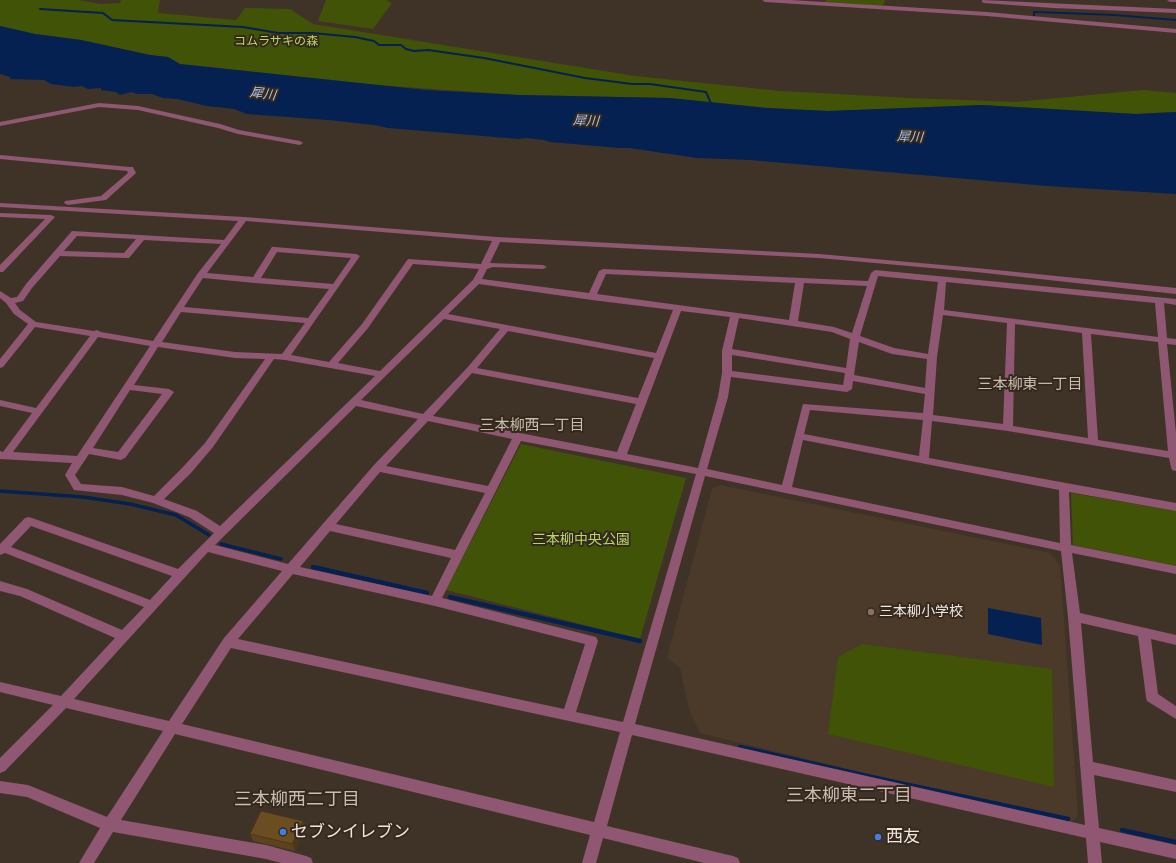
<!DOCTYPE html>
<html>
<head>
<meta charset="utf-8">
<style>
  body { margin:0 }
  canvas { display:block; background:#3f3327 }
</style>
</head>
<body>
<canvas width="1176" height="863"></canvas>
<script>
const ctx = document.querySelector('canvas').getContext('2d');
ctx.lineJoin = 'round';
function paint(path, color) { ctx.fillStyle = color; ctx.fill(path, 'evenodd'); }
const toPath = rows => new Path2D(rows.map(r => 'M' + r).join(''));
function stroke(path, color, width, dash) { ctx.strokeStyle = color; ctx.lineWidth = width; ctx.lineCap = dash ? 'butt' : 'round'; ctx.setLineDash(dash || []); ctx.stroke(path); }
function drawText(font, color, halo, rows, align = 'center') {
  ctx.font = font + ' Inter,"Noto Sans JP",sans-serif'; ctx.lineWidth = 4; ctx.setLineDash([]); ctx.textBaseline = 'middle'; ctx.strokeStyle = halo; ctx.fillStyle = color; for (const [text, x, y, turn = 0] of rows) {
    ctx.save(); ctx.translate(x, y); ctx.rotate((+turn || 0) * Math.PI / 180); ctx.textAlign = isNaN(turn) ? turn : align; if (halo) ctx.strokeText(text, 0, 0); ctx.fillText(text, 0, 0); ctx.restore();
  }
}
paint(toPath([
  [720,485,1050,553,1060,566,1078,816,1070,823,700,733,689,709,680,668,667,658,712,489]
]), '#4b3929');
paint(toPath([
  [0,0,79,0,100,4,120,3,121,0,160,0,158,13,236,20,245,8,290,9,313,24,635,76,780,91,910,98,1016,102,1143,90,1176,93,1176,112,1136,114,982,105,828,111,767,108,670,98,519,95,376,85,180,64,168,57,150,55,81,40,35,34,0,26],
  [326,0,386,0,392,3,373,29,318,21],
  [821,0,885,0,883,6,825,2,826,0],
  [521,444,686,478,640,639,446,590],
  [1071,493,1176,511,1176,566,1073,545],
  [862,644,1052,669,1054,787,828,734,838,657]
]), '#415306');
paint(toPath([
  [0,26,35,34,81,40,150,55,168,57,180,64,426,90,519,95,670,98,767,108,828,111,982,105,1136,114,1176,112,1176,194,1047,186,750,160,697,158,629,148,619,148,550,142,544,140,526,138,518,139,388,128,374,125,328,120,247,114,234,109,207,106,177,99,163,98,152,94,137,94,132,92,120,95,116,92,101,90,101,88,88,89,82,86,74,87,51,84,44,80,10,79,10,77,0,74],
  [988,608,1041,618,1042,645,988,634]
]), '#042152');
stroke(toPath([
  [40,9,103,13,112,20,243,27,278,33,312,33,355,37,374,41,379,45,401,45,406,49,414,51,428,50,484,58,585,78,632,84,650,84,706,92,712,106],
  [1034,16,1034,12,1037,12,1114,15,1176,20]
]), '#042152', 2);
stroke(toPath([
  [0,491,83,497,130,504,176,515,209,535],
  [221,544,281,559]
]), '#042152', 3.5);
stroke(toPath([
  [313,567,427,593],
  [450,597,640,641],
  [740,747,871,777,1068,819],
  [1122,830,1176,842]
]), '#042152', 4.5);
paint(toPath([
  [762,0,791,0,987,12,1176,29,1176,33,987,16,765,2,762,0],
  [982,0,1176,9,1176,13,1053,8,984,3,982,2,982,0],
  [1167,0,1176,0,1176,2,1170,2,1167,0],
  [99,103,138,106,220,124,239,130,300,141,303,143,300,145,238,134,218,128,138,110,99,107,0,126,0,122,99,103],
  [0,155,130,167,133,167,136,173,106,200,68,205,64,203,65,201,101,196,128,173,127,171,0,159,0,155],
  [0,203,244,217,497,237,819,254,976,268,1176,288,1176,294,976,272,819,258,500,242,490,263,543,265,547,267,543,269,493,267,487,269,482,279,589,293,599,271,603,269,868,281,871,273,875,270,1176,299,1176,305,1164,303,1167,338,1176,339,1176,345,1167,344,1176,433,1176,471,1172,470,1171,467,1169,458,1008,431,932,421,929,458,1176,503,1176,511,1069,492,1071,545,1176,566,1176,574,1072,553,1080,613,1176,635,1176,645,1151,639,1158,694,1176,706,1176,719,1147,701,1146,697,1138,636,1081,623,1093,762,1176,780,1176,792,1094,775,1099,828,1176,845,1176,859,1100,842,1102,863,1088,863,1086,838,632,735,607,826,733,856,738,858,740,863,704,863,603,838,596,863,582,863,590,835,175,734,121,820,266,845,306,856,311,858,313,863,281,863,266,859,113,832,94,863,79,863,100,828,27,797,0,793,0,781,28,785,107,817,163,731,66,708,5,771,0,773,0,758,53,705,0,692,0,682,61,696,115,638,20,596,0,591,0,581,27,589,122,630,144,607,5,553,0,555,0,544,25,518,29,517,178,569,214,533,189,517,153,503,122,495,74,490,65,475,72,463,0,459,0,451,3,452,32,413,0,406,0,400,36,408,90,336,35,327,3,367,0,368,0,359,28,324,14,314,6,303,0,298,0,291,11,298,17,297,26,284,72,231,224,240,238,221,0,207,0,203],
  [246,221,492,241,481,264,408,259,362,324,329,362,291,355,360,256,356,254,275,247,272,247,253,277,207,273,246,221],
  [77,236,136,239,124,253,64,251,77,236],
  [144,240,221,244,198,273,153,341,101,332,97,330,94,331,36,322,20,310,15,303,23,301,32,288,60,256,126,258,129,258,144,240],
  [277,252,351,258,333,284,261,278,277,252],
  [413,264,479,269,473,280,380,371,338,363,368,328,413,264],
  [606,274,795,283,789,320,597,294,606,274],
  [878,276,938,282,928,354,894,348,860,336,878,276],
  [203,278,255,283,329,289,308,318,184,307,203,278],
  [946,282,1155,303,1158,337,944,310,946,282],
  [804,283,867,286,852,333,834,327,798,321,804,283],
  [479,284,592,300,673,310,656,353,448,314,479,284],
  [681,311,730,317,722,351,722,373,718,397,698,468,627,454,681,311],
  [181,312,305,323,282,354,235,352,162,342,181,312],
  [943,315,1007,323,1003,424,933,415,937,357,943,315],
  [739,318,832,332,850,339,846,368,732,349,739,318],
  [444,319,500,329,467,368,423,414,361,400,444,319],
  [1015,324,1082,333,1088,438,1013,426,1015,324],
  [508,331,654,358,638,398,477,368,508,331],
  [1091,334,1158,342,1168,451,1098,440,1091,334],
  [98,337,150,346,77,456,13,452,98,337],
  [859,342,892,354,927,359,925,388,854,375,859,342],
  [158,347,235,358,265,359,205,443,182,468,154,496,122,487,81,484,75,475,89,454,121,460,125,458,174,392,169,389,134,385,158,347],
  [732,355,845,373,843,385,732,371,732,355],
  [274,359,285,360,375,376,220,526,197,511,164,499,190,474,213,447,274,359],
  [472,373,636,404,617,452,433,416,472,373],
  [731,377,847,392,852,389,853,381,925,394,923,413,803,404,782,485,707,469,728,397,731,377],
  [130,390,162,394,118,452,93,448,130,390],
  [356,406,418,419,374,465,288,564,215,545,356,406],
  [810,410,923,420,919,456,804,434,810,410],
  [428,421,512,439,488,486,386,466,428,421],
  [803,440,1059,490,1060,543,792,487,803,440],
  [521,441,696,474,623,722,576,712,598,641,596,637,442,598,521,441],
  [380,472,485,493,455,550,336,524,380,472],
  [705,476,1061,551,1068,617,1085,825,635,724,705,476],
  [31,526,172,576,150,600,11,547,31,526],
  [330,531,451,558,432,596,300,567,330,531],
  [208,552,282,571,224,638,169,721,74,699,208,552],
  [293,574,435,606,585,644,564,709,238,639,293,574],
  [231,648,620,732,594,822,182,724,231,648],
  [0,213,51,215,55,217,3,272,0,272,0,265,45,219,0,217,0,213]
]), '#8f5771');
paint(toPath([
  [303,821,305,828,295,851,253,841,250,834]
]), '#5c421d');
paint(toPath([
  [303,821,305,828,295,851,292,844]
]), '#4b3618');
const building = toPath([
  [261,811,303,821,292,844,250,834,261,811]
]);
paint(building, '#6b4d22');
stroke(building, '#4b3618', 1);
for (const [x, y, r, color] of [
  [871,612,4,"#8d6e63"],
  [283,832,4,"#3f7fe0"],
  [878,837,4,"#3f7fe0"]
]) { const dot = new Path2D(); dot.arc(x, y, r, 0, 2 * Math.PI); ctx.fillStyle = color; ctx.fill(dot); stroke(dot, '#35291e', 1.5); }
drawText('12px', '#b6d862', '#35291e', [
  ["コムラサキの森",276,41]
]);
drawText('italic 13px', '#b1c8ef', '#35291e', [
  ["犀川",263,94,7],
  ["犀川",586,121,3],
  ["犀川",910,137,3]
]);
drawText('14px', '#b6d862', '#35291e', [
  ["三本柳中央公園",581,540]
]);
drawText('14px', '#eee5de', '#35291e', [
  ["三本柳小学校",879,612]
], 'left');
drawText('15px', '#cbbcae', '#35291e', [
  ["三本柳東一丁目",1030,384],
  ["三本柳西一丁目",532,425]
]);
drawText('17px', '#eee5de', '#35291e', [
  ["セブンイレブン",291,832],
  ["西友",886,837]
], 'left');
drawText('18px', '#cbbcae', '#35291e', [
  ["三本柳東二丁目",849,796],
  ["三本柳西二丁目",297,800]
]);
</script>
</body>
</html>
